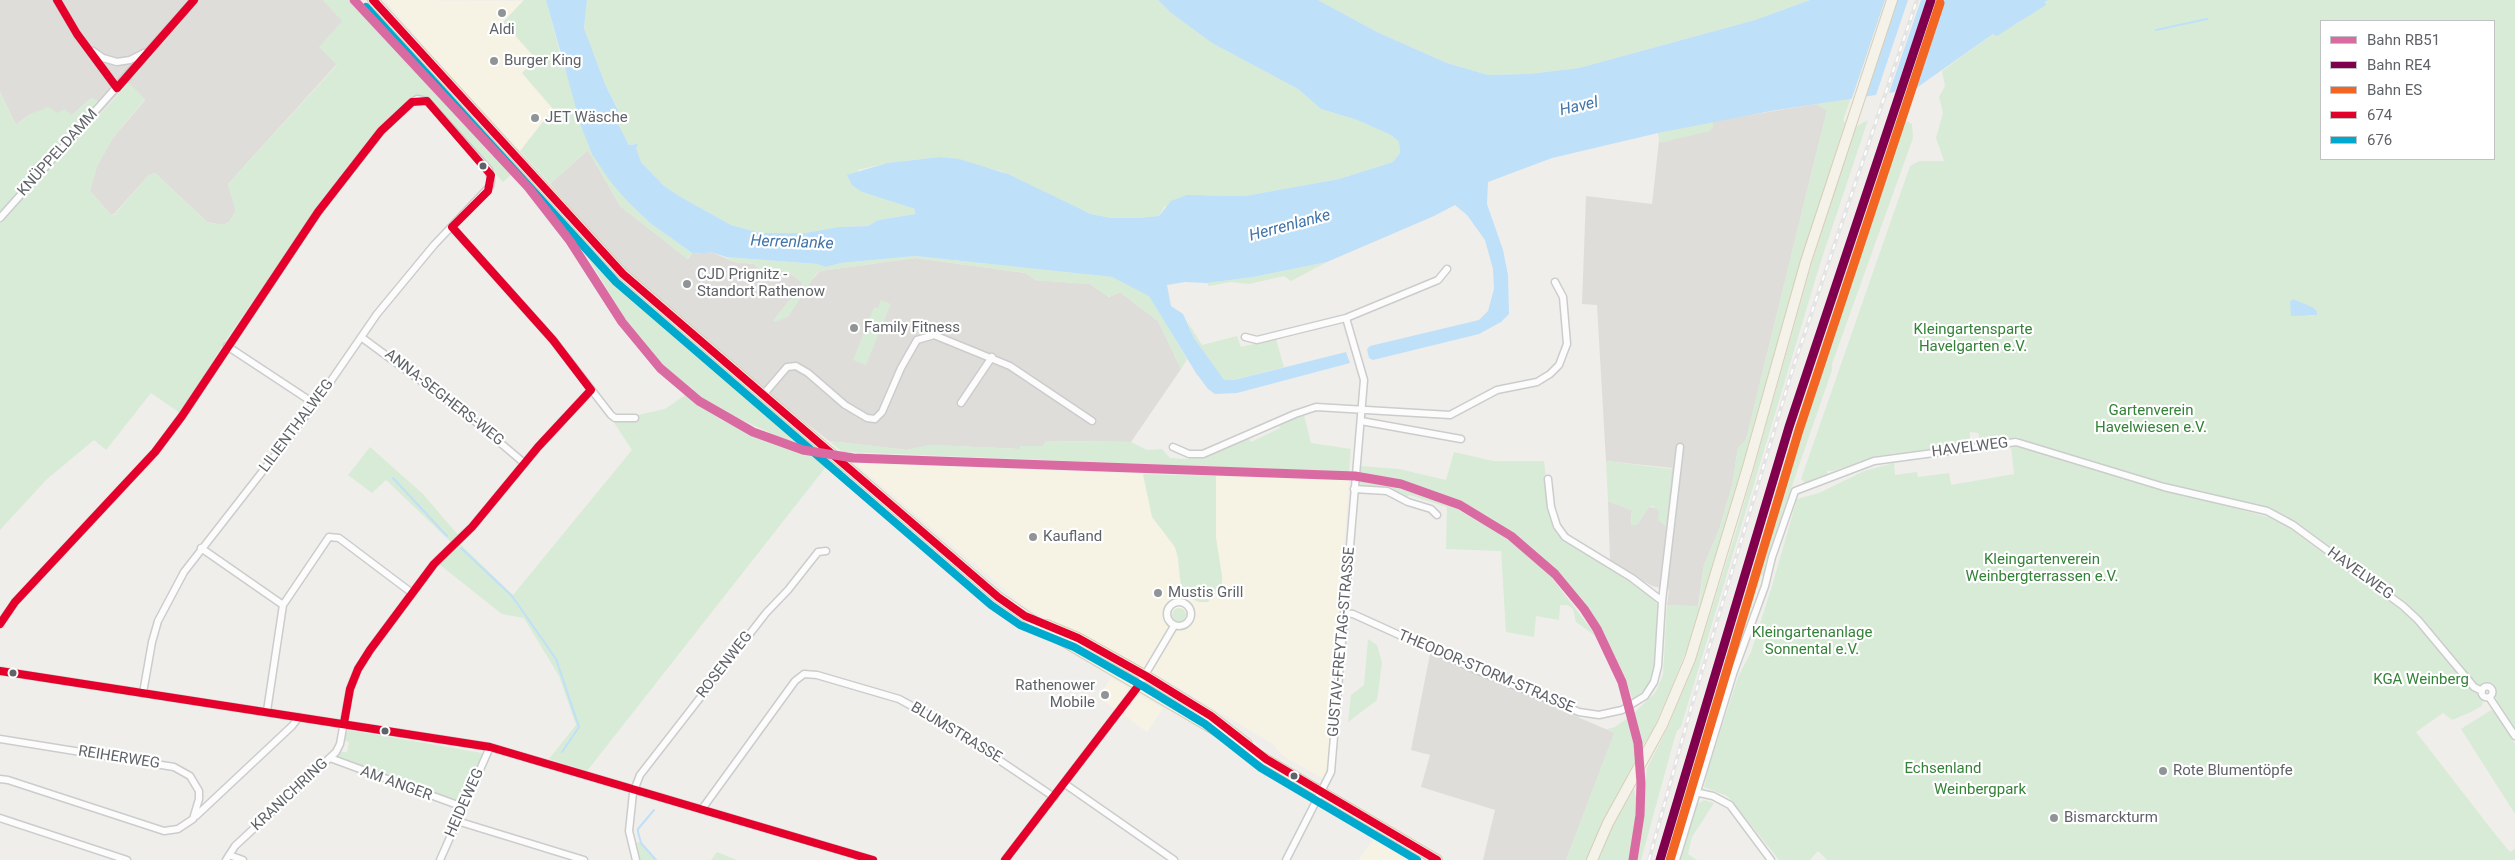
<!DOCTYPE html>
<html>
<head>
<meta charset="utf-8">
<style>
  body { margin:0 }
  #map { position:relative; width:2515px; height:860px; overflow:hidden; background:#efeeea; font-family:Roboto,sans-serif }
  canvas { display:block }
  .legend { position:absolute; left:2320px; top:20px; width:175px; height:140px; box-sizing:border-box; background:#fff; border:1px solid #bfc1c3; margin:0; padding:6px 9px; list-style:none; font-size:15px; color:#5f6368 }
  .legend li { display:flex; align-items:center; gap:10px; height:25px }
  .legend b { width:25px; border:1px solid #bfc1c3 }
</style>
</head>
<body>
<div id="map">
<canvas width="2515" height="860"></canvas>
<ul class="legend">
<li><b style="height:6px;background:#da6ba2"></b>Bahn RB51</li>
<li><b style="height:6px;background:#80004d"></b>Bahn RE4</li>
<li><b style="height:6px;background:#f26522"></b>Bahn ES</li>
<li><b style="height:6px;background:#e4002b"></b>674</li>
<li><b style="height:6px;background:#00a9ce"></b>676</li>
</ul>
</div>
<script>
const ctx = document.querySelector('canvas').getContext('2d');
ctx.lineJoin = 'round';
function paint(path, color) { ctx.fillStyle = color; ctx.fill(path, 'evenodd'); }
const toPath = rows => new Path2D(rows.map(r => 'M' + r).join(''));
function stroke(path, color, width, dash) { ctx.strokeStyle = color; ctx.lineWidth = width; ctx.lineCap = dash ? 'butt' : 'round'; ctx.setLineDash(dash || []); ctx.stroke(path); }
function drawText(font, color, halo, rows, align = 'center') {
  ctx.font = font + ' Roboto,sans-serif'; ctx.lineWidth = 4.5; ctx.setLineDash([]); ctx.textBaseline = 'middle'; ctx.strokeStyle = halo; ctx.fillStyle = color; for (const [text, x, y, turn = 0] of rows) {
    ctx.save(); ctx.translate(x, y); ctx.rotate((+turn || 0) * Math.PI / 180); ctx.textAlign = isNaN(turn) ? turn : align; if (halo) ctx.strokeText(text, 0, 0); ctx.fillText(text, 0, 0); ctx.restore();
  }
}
paint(toPath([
  [385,0,525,1,503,22,536,59,522,73,553,109,520,151,429,52],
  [855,463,1143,474,1152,517,1175,547,1178,558,1179,579,1222,576,1216,538,1216,476,1349,480,1328,761,1324,779,1283,756,1273,744,1162,678,1076,631,1043,617,1023,605],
  [1111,678,1128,688,1127,695,1116,710,1098,697],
  [1139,695,1163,708,1147,732,1124,715],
  [1378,834,1420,860,1358,860]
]), '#f7f3e4');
paint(toPath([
  [0,0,323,0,343,21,337,64,228,184,236,211,229,222,223,225,207,222,155,173,149,175,114,214,111,215,90,191,97,166,112,139,145,100,128,83,85,130,79,125,98,101,91,98,72,115,30,114,16,125,0,92],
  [1817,104,1827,110,1746,440,1738,448,1732,486,1719,530,1704,565,1698,607,1667,605,1669,590,1652,586,1610,561,1608,501,1632,510,1631,524,1637,524,1649,507,1657,508,1659,512,1672,468,1606,461,1597,305,1582,304,1586,196,1652,204,1659,141,1663,142,1713,127,1713,121],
  [588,150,620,206,688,259,692,253,705,254,711,252,735,262,754,264,759,268,787,271,803,283,773,321,820,271,915,258,1026,273,1035,280,1090,284,1109,297,1120,292,1158,321,1181,369,1131,442,1046,441,1043,446,1021,446,1020,449,930,445,907,450,829,441,760,387,621,266,550,184],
  [1430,654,1615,733,1566,860,1483,860,1495,810,1421,787,1430,755,1411,750]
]), '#dfddda');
paint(toPath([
  [323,0,348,0,511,175,503,182,429,101,411,100,317,209,228,337,180,413,151,393,106,450,94,440,46,480,0,530,0,223,129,83,145,99,112,139,97,166,90,191,111,215,114,215,149,175,155,173,207,222,223,225,229,222,236,211,228,184,337,65,319,47,342,21],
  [524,0,546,0,564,68,629,203,650,223,692,253,687,259,620,206,588,150,550,184,520,151,553,109,522,73,536,59,503,22],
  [587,0,1158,0,1171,13,1212,43,1298,89,1321,109,1357,120,1391,135,1399,142,1400,153,1393,162,1339,179,1245,196,1207,195,1164,207,1159,216,1138,218,1111,218,1091,214,1001,171,940,157,887,163,858,170,862,192,915,209,915,214,878,220,868,226,839,227,805,233,760,233,731,225,679,196,663,185,641,162,634,144,629,145,615,118,618,109,605,84,584,28],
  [1318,0,1810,0,1755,20,1579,68,1528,74,1488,75,1447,63,1377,32],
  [2049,0,2515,0,2515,731,2496,700,2494,684,2487,682,2481,686,2476,685,2421,618,2408,606,2282,514,2267,508,2224,497,2220,504,2275,519,2300,534,2376,590,2412,618,2483,700,2482,706,2471,712,2452,720,2443,713,2416,732,2495,834,2510,852,2515,849,2515,860,1827,860,1818,851,1810,860,1779,860,1732,801,1727,796,1704,787,1708,770,1738,677,1751,652,1772,586,1797,499,1819,493,1864,471,1894,463,1895,475,1917,472,1918,477,1949,473,1951,485,2014,474,2011,446,2018,446,2019,437,1981,442,1978,433,1970,432,1970,444,1876,456,1833,471,1827,471,1827,474,1809,482,1805,483,1801,479,1910,166,1919,161,1944,161,1936,138,1943,113,1939,97,1945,86,1942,71,1993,34,2017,24],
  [2321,21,2494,21,2494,159,2321,159],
  [2294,299,2317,311,2313,316,2301,314],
  [0,92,16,125,30,114,49,107,57,113,65,109,72,115,91,98,98,101,0,212],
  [1851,98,1843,120,1845,123,1788,304,1745,460,1693,634,1668,696,1652,732,1641,748,1634,713,1655,693,1663,675,1667,605,1699,606,1704,565,1719,530,1732,486,1738,448,1746,439,1827,110,1817,104],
  [1868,120,1820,264,1681,727,1677,731,1674,740,1641,860,1635,860,1642,816,1647,768,1667,729,1695,661,1735,535,1812,263,1855,127],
  [1904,120,1912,124,1913,138,1832,364,1832,370,1765,564,1764,575,1761,576,1714,725,1824,361],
  [1713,121,1713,127,1710,131,1663,142,1659,141,1658,133],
  [573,226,615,276,820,449,779,437,729,414,701,397,661,363,625,319,571,230],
  [915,256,1112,277,1125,283,1142,283,1187,359,1181,369,1158,321,1120,292,1109,297,1090,284,1035,280,1026,273,915,258,820,271,815,275,789,316,775,322,773,321,803,283,787,271,761,270,754,264,735,262,726,257,817,264,826,267,841,263],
  [1327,262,1291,281,1284,276,1249,284,1230,282,1209,286,1207,283,1253,277],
  [881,300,891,304,866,365,853,360,874,307,878,308],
  [1187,321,1202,345,1237,336,1241,347,1276,339,1284,367,1234,380,1223,380,1194,338],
  [685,395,722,420,751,434,811,456,830,458,844,471,841,473,852,482,825,468,587,771,549,759,576,725,559,676,524,618,502,614,440,565,440,562,460,544,513,595,632,450,611,418,616,415,638,415,665,409],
  [1304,415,1311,443,1351,449,1349,472,843,452,829,441,907,450,930,445,1020,449,1020,446,1043,446,1046,441,1131,442,1147,450,1162,449,1170,458,1185,459,1202,457,1249,439,1251,442,1280,428,1279,425],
  [370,447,423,494,458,535,451,542,386,480,372,493,348,475],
  [1454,452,1493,461,1544,461,1550,510,1564,539,1654,597,1657,604,1655,668,1647,687,1633,701,1626,680,1600,627,1563,577,1530,546,1494,520,1463,503,1426,488,1359,473,1360,466,1399,469,1446,480],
  [1606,461,1672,469,1666,527,1658,520,1659,511,1653,506,1649,507,1637,525,1631,525,1632,510,1608,501],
  [1143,474,1216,476,1216,538,1222,576,1222,584,1208,602,1199,602,1182,595,1178,558,1175,547,1152,517],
  [1359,481,1389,486,1430,498,1449,505,1491,528,1513,543,1549,574,1597,637,1576,622,1573,609,1568,605,1560,605,1559,620,1536,616,1534,637,1506,632,1501,551,1446,549,1447,507,1409,495,1407,497,1388,489,1362,486,1359,484],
  '1172 615a7 7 0 1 1 14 0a7 7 0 1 1-14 0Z',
  [1368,639,1377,645,1382,663,1377,700,1348,722,1351,695,1364,685],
  [2491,710,2496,713,2515,744,2515,814,2461,729],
  [1629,717,1637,757,1604,821,1587,860,1566,860,1614,733,1607,729,1615,727],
  [349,730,482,753,482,756,462,802,456,803,336,757,339,752,347,752,349,742,344,741,345,735],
  [1634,789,1637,801,1637,818,1630,860,1597,860,1612,826],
  [1704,800,1714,803,1692,837,1688,854,1697,860,1680,860,1697,804],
  [640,842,657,860,639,860,633,844],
  [717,852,737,860,711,860]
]), '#d8ebd6');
paint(toPath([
  [546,0,587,0,584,28,605,84,618,110,615,118,629,145,638,144,636,148,641,162,663,185,679,196,731,225,760,233,805,233,839,227,868,226,878,220,915,214,915,209,862,192,852,185,847,175,887,163,940,157,959,159,1008,174,1091,214,1111,218,1138,218,1159,216,1171,201,1187,195,1245,196,1339,179,1393,162,1400,153,1399,142,1391,135,1357,120,1321,109,1298,89,1212,43,1171,13,1158,0,1318,0,1377,32,1447,63,1488,75,1528,74,1579,68,1755,20,1810,0,2049,0,2045,2,2046,5,1997,36,1993,34,1915,89,1771,111,1658,133,1552,158,1488,182,1487,204,1503,250,1508,275,1509,314,1501,322,1479,334,1373,360,1369,358,1367,349,1370,346,1479,320,1488,311,1494,289,1493,269,1485,240,1467,215,1455,205,1434,216,1327,262,1253,277,1207,283,1185,282,1167,285,1171,306,1183,314,1194,338,1224,380,1234,380,1346,352,1350,363,1237,393,1215,394,1208,389,1196,373,1149,296,1112,277,915,256,841,263,826,267,817,264,726,257,711,252,705,254,692,253,650,223,629,203,610,181,592,154,581,126],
  [2293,299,2312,307,2317,311,2317,315,2291,316,2290,302]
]), '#bfe0f9');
paint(toPath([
  [1885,0,1898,0,1865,99,1851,101],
  [1908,0,1921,0,1888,96,1875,98],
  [1927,0,1942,0,1911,92,1894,95]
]), '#efeeea');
stroke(toPath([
  [2156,30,2207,19],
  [393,478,447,536],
  [461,548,512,596,556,659,579,727,562,752],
  [654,810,638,829,638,832,641,843,656,860]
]), '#bfe0f9', 2);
const minor = toPath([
  [57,0,77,34,117,88],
  [93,51,103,58,117,62,130,60,144,53],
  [0,218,194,0],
  [452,227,553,340,611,415,615,418,635,418],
  [361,337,470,417,524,463],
  [1245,337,1257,340,1346,318,1438,280,1447,269],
  [227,346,315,404],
  [763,395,787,367,796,366,808,373,845,405,867,418,875,419,882,412,901,368,917,340,934,335,1010,366,1092,421],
  [961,403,992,357],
  [1361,421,1461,439],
  [1173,447,1189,454,1203,454,1295,414,1316,407,1450,415,1497,390,1537,382,1550,374,1559,365,1567,344,1563,297,1555,282],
  [1548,479,1551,507,1557,526,1565,537,1632,578,1662,601],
  [1354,489,1387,491,1408,502,1431,509,1437,515],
  [201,548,283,605],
  '1167 614a12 12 0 1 1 24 0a12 12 0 1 1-24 0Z',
  [1344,613,1353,614,1474,669,1579,712,1599,715,1622,710,1645,696,1654,682,1658,666,1662,601,1680,447],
  [0,624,15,602,155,452,182,416,318,212,381,131,412,102,417,99,427,101,489,170,491,181,490,186,434,245,377,314,315,404,184,572,158,621,152,642,143,693],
  [0,671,490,747,873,860],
  '2481.5 692a5.5 5.5 0 1 1 11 0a5.5 5.5 0 1 1-11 0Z',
  [2489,697,2515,736],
  [267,711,283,605,329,537,339,538,412,593],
  [0,739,174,767,190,776,199,791,199,799,193,819,178,829,164,831,8,780,0,779],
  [330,758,463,807],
  [1065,784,1174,860],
  [1695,792,1713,796,1730,805,1771,860],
  [702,809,795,681,804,674,817,675,899,699,950,727,1054,797],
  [196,816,292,726,299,717],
  [0,818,127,860],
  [457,821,584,860],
  [229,855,243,860],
  [226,860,235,846,336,752,340,744,350,689,358,669,370,650,434,564,472,527,538,447,591,390],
  [440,860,490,747],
  [636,860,629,831,633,793,640,775,766,613,788,590,818,552,826,551],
  [1005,860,1139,685,1174,626],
  [1286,860,1331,772,1364,380,1346,318],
  [1676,860,1733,674,1765,586,1772,557,1795,491,1874,461,2016,442,2164,487,2267,511,2293,525,2403,606,2418,620,2474,687,2482,691]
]);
const primary = toPath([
  [373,0,623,274,998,597,1055,636,1437,860],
  [1047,625,1078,638,1146,676,1211,716,1247,744],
  [1592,860,1608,823,1662,725,1690,659,1748,467,1806,261,1892,0]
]);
stroke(minor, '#cbcccc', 9);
stroke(primary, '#d7ceb8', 12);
stroke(minor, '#fdfcfc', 6);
stroke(primary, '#f4f2e9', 10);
const rail = toPath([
  [1649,860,1691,708,1792,371,1917,0]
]);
stroke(rail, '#e4e4e4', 4);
stroke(rail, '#fff', 2, [5.5]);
stroke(toPath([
  [57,0,77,34,117,88,194,0],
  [373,0,623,274,998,597,1025,616,1078,638,1146,676,1211,716,1266,759,1437,860],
  [0,624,15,602,155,452,182,416,318,212,381,131,412,102,427,101,491,175,488,191,452,227,553,340,591,390,538,447,472,527,434,564,370,650,358,669,350,689,344,723],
  [0,671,490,747,873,860],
  [1005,860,1139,685]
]), '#e4002b', 8);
stroke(toPath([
  [366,7,616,282,991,605,1020,625,1074,647,1141,685,1205,724,1261,768,1417,860]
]), '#00a9ce', 8);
stroke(toPath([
  [354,0,528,187,570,241,622,322,660,368,699,401,753,432,803,450,853,458,1355,476,1401,484,1460,505,1511,536,1555,574,1584,609,1597,629,1622,682,1638,743,1641,783,1640,815,1633,860]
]), '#da6ba2', 9);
stroke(toPath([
  [1660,860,1789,427,1931,0]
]), '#80004d', 9);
stroke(toPath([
  [1670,860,1799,430,1940,3]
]), '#f26522', 9);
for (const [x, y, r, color] of [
  [502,13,5,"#919496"],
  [494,61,5,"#919496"],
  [535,118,5,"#919496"],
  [483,166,4.5,"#5f6368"],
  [687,284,5,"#919496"],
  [854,328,5,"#919496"],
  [1033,537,5,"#919496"],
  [1158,593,5,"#919496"],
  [13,673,4.5,"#5f6368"],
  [1105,695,5,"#919496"],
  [385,731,4.5,"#5f6368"],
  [2163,771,5,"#919496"],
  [1294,776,4.5,"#5f6368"],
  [2054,818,5,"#919496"]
]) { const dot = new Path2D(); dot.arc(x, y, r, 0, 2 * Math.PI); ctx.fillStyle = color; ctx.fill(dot); stroke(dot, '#fff', 2); }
drawText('15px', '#5f6368', '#fff', [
  ["Aldi",502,30,"center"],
  ["Burger King",504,61],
  ["JET Wäsche",545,118],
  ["CJD Prignitz -",697,275],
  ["Standort Rathenow",697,292],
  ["Family Fitness",864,328],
  ["Kaufland",1043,537],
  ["Mustis Grill",1168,593],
  ["Rathenower",1095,686,"right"],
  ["Mobile",1095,703,"right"],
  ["Rote Blumentöpfe",2173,771],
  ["Bismarckturm",2064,818]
], 'left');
drawText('15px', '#5f6368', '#fff', [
  ["KNÜPPELDAMM",58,153,-48],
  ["ANNA-SEGHERS-WEG",444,398,38],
  ["LILIENTHALWEG",297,426,-53],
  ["HAVELWEG",1970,448,-7],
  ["HAVELWEG",2360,574,36],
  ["GUSTAV-FREYTAG-STRASSE",1342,642,-85],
  ["ROSENWEG",725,665,-52],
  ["THEODOR-STORM-STRASSE",1486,672,23],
  ["BLUMSTRASSE",956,733,31],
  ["REIHERWEG",119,758,9],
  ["AM ANGER",396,784,20],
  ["KRANICHRING",290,795,-43],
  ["HEIDEWEG",465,803,-66]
]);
drawText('15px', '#348238', '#fff', [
  ["Kleingartensparte",1973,330],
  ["Havelgarten e.V.",1973,347],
  ["Gartenverein",2151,411],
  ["Havelwiesen e.V.",2151,428],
  ["Kleingartenverein",2042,560],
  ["Weinbergterrassen e.V.",2042,577],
  ["Kleingartenanlage",1812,633],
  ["Sonnental e.V.",1812,650],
  ["KGA Weinberg",2421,680],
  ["Echsenland",1943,769],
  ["Weinbergpark",1980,790]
]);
drawText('italic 16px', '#4174aa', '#fff', [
  ["Havel",1579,107,-13],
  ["Herrenlanke",1290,226,-15],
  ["Herrenlanke",792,243,2]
]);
</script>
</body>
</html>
